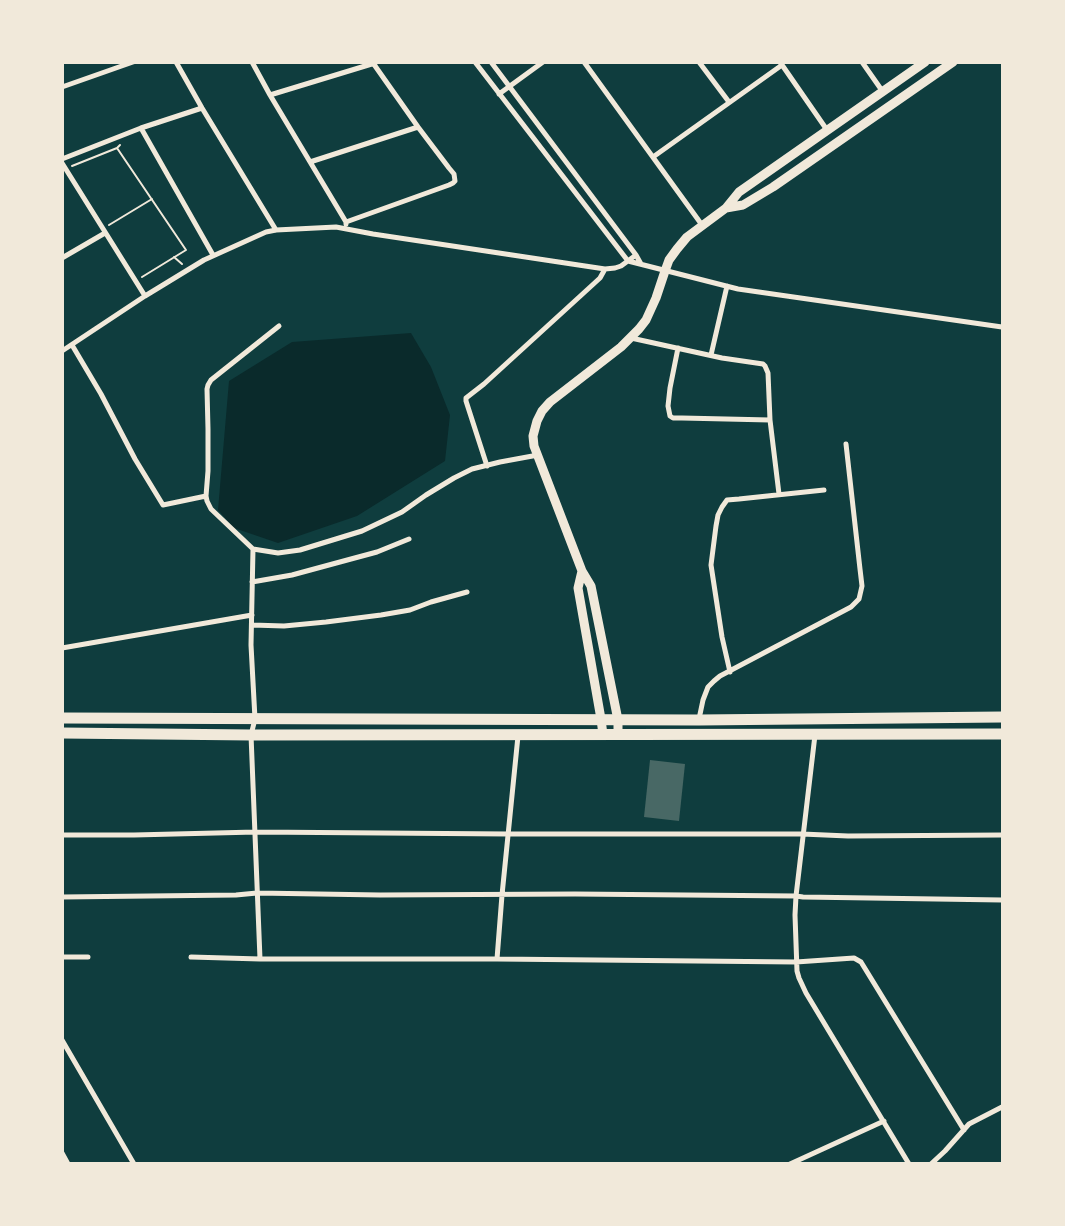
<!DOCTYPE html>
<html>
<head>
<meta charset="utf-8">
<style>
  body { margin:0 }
  #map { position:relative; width:1065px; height:1226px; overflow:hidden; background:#0f3d3e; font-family:Helvetica,sans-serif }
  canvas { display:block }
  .frame { position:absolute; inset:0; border:64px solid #f1e9da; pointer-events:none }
</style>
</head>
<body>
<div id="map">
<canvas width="1065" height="1226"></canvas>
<div class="frame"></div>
</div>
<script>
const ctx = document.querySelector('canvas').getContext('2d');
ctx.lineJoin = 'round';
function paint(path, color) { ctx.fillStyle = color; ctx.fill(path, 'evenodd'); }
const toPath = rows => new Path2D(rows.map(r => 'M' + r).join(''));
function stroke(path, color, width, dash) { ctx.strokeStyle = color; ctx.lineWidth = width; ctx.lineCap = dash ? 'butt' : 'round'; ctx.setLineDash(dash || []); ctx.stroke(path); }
paint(toPath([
  [411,333,431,367,450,415,445,461,357,516,278,543,234,528,218,510,229,381,292,342]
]), '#0a2a2b');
paint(toPath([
  [650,760,685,764,679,821,644,817]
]), '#486865');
stroke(toPath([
  [117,148,186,250,142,277],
  [72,166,117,148,120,145],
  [109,225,152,199],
  [174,257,182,264]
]), '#f1e9da', 2);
stroke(toPath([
  [176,62,202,108,276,230],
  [252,62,270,95,346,222,346,224],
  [475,62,628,261,738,289,1002,327],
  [491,62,636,255,641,264],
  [584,62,702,225],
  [699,62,729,102],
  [780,62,827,130],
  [862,62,883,92],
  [62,87,133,62],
  [499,94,543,62],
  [270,95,375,63],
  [141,128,213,255],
  [653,157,782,65],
  [62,159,141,128,202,108],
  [310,162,418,127],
  [62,163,145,296],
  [346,222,449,185,453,183,455,181,454,174,449,168,418,127,373,63],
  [62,258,105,233],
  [279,326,211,380,208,385,207,389,208,429,208,471,206,496,207,501,211,509,253,549,278,553,300,550,362,531,402,512,426,495,454,478,472,469,500,462,538,455],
  [631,338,722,358,763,364,765,366,768,373,770,420,779,494],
  [72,345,101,394,135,459,163,505,206,496],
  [678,348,670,388,668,406,670,416,673,418,682,418,770,420],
  [62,351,145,296,204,260,266,232,276,230,336,227,373,234,605,269,615,268,621,266,636,255],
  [711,355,727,286],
  [487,466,466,401,466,398,484,384,588,289,600,278,605,269],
  [253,549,251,645,255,719,251,735,260,959],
  [252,582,292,575,351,559,377,552,409,539],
  [252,625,284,626,326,622,381,615,410,610,431,602,467,592],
  [62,648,252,615],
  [730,672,722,637,711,565,716,526,718,515,722,507,727,500,739,499,824,490],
  [699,719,703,700,708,687,714,681,720,676,851,607,859,599,862,586,860,569,846,444],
  [815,735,796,896,795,915,797,971,799,978,806,993,909,1164],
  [62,835,134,835,256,832,508,834,802,834,848,836,1002,835],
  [62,897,236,895,257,893,380,895,575,894,796,896,803,897,1002,900],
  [62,957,88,957],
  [191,957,260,959,497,959,796,962,854,958,861,962,964,1130],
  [497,959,502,895,518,736],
  [62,1040,134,1164],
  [62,1153,68,1164],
  [790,1164,884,1121],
  [931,1164,945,1151,969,1124,1002,1107]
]), '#f1e9da', 5);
stroke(toPath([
  [726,208,743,205,773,187,953,62],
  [582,571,578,588,601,719,603,735],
  [618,735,618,720,591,586,582,571,534,446,533,436,537,421,542,411,550,402,621,347,639,329,646,320,656,298,665,271,669,260,677,249,687,237,726,208,739,192,925,62]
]), '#f1e9da', 9);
stroke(toPath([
  [62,718,699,720,1002,717],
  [62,733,251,735,1002,734]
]), '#f1e9da', 11);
</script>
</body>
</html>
